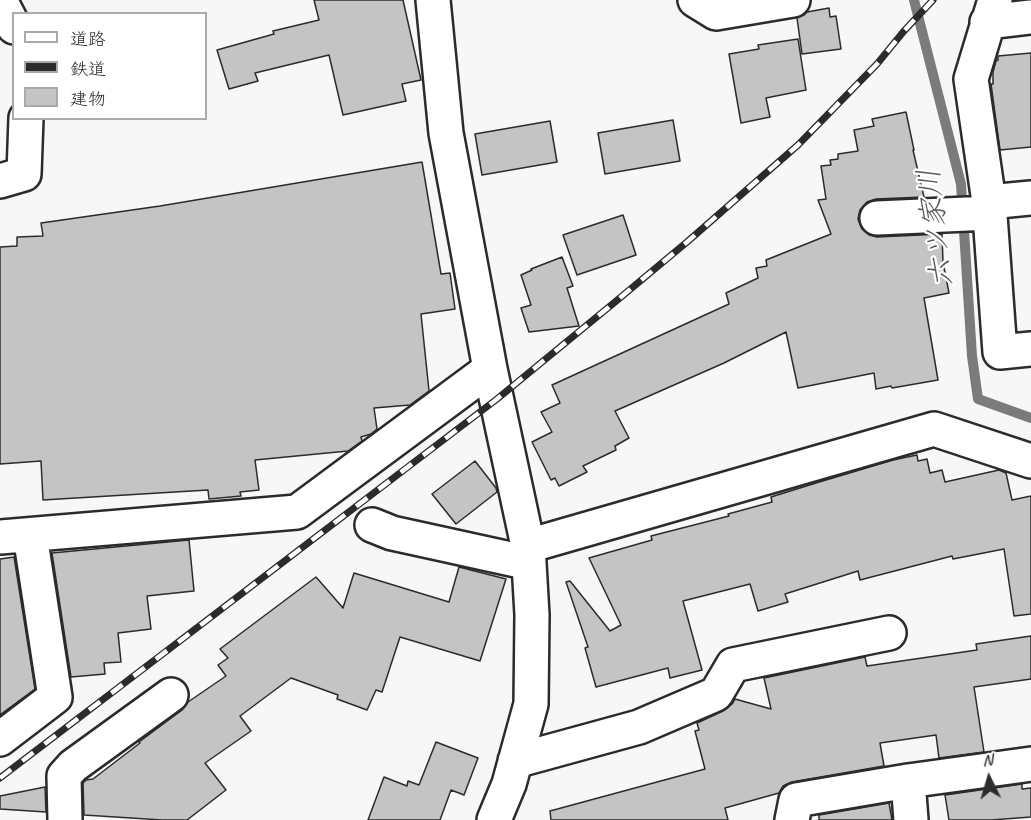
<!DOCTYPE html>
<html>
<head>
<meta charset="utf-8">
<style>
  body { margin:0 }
  #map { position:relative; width:1031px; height:820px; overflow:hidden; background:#f7f7f7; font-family:Caveat,"Klee One",sans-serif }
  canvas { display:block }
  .legend { position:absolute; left:12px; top:12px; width:195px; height:108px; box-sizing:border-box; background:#fff; border:2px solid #aaa; margin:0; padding:8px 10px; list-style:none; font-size:18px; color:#2b2b2b }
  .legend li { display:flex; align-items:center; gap:12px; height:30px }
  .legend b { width:30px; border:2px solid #aaa }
  .north { position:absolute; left:959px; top:748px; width:60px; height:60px; -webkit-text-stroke:4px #fff; paint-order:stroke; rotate:355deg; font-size:16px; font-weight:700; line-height:24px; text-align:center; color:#2b2b2b }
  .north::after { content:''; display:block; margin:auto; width:21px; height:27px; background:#2b2b2b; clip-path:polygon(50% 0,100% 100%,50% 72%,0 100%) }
</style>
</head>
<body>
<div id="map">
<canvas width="1031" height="820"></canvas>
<ul class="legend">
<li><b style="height:8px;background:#fff"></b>道路</li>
<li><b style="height:8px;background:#2b2b2b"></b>鉄道</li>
<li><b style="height:16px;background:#c4c4c4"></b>建物</li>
</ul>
<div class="north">N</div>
</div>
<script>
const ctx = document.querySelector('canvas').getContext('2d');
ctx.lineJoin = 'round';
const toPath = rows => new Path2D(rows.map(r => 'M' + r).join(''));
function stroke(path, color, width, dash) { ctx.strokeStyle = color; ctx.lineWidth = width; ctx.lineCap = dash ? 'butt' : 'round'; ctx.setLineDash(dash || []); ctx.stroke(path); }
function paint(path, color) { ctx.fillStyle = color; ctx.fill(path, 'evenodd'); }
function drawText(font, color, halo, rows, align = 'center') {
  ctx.font = font + ' Caveat,"Klee One",sans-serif'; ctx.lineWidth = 4.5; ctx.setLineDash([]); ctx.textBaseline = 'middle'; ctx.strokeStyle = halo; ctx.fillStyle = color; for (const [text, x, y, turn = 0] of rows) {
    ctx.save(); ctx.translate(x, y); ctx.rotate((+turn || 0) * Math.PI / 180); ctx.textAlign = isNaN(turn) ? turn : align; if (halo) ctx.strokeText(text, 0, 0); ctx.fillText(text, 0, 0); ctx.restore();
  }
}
stroke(toPath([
  [914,0,961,184,972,356,978,399,1031,418]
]), '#7b7b7b', 10);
const building = toPath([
  [314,0,403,0,421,80,402,84,406,101,343,115,329,55,255,73,258,81,229,89,217,50,274,34,273,31,319,20,314,0],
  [829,8,830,17,836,16,841,49,802,54,797,18,804,15,807,12,829,8],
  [798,39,806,90,766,98,770,117,741,123,729,54,759,49,758,45,798,39],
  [1031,53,1031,147,1000,150,991,84,993,84,993,72,996,61,998,60,998,56,1031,53],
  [906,112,914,150,913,150,924,197,876,199,867,202,860,210,858,219,862,229,869,235,877,237,942,234,943,262,949,293,924,298,938,380,892,388,891,386,876,389,874,373,798,388,786,332,724,363,615,411,629,438,615,446,616,450,583,466,587,472,559,486,555,478,551,480,532,442,552,432,541,412,560,403,552,385,729,304,726,293,758,278,756,268,767,266,766,260,831,234,818,200,826,199,821,166,831,165,830,160,838,159,838,154,858,151,854,130,874,126,872,119,906,112],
  [673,120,680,161,605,174,598,133,673,120],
  [550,121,557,162,482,175,475,134,550,121],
  [422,162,441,274,450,273,455,309,421,314,429,391,410,405,374,408,377,429,371,434,361,437,362,441,348,451,255,460,259,490,240,492,241,496,209,499,208,490,43,500,41,461,0,464,0,247,17,246,17,237,43,236,41,223,160,206,422,162],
  [623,215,636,255,577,275,563,235,623,215],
  [562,257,573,286,567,288,579,326,529,332,521,308,531,305,521,275,532,270,531,269,562,257],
  [917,455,918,461,927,459,930,473,942,470,945,482,999,470,1006,473,1012,500,1031,496,1031,614,1014,616,1004,549,953,559,952,556,860,580,858,571,785,594,788,602,758,611,750,584,683,601,702,670,670,678,668,668,596,687,585,648,588,647,566,582,570,581,610,631,621,625,589,558,652,540,651,536,729,516,728,514,772,502,771,497,816,483,893,460,917,455],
  [475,461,496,488,497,492,456,524,432,494,475,461],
  [189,540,194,591,147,596,151,629,118,633,121,662,104,663,105,674,71,677,52,553,189,540],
  [14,557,35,689,0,715,0,559,14,557],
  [459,567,506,579,480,661,400,637,382,692,376,690,367,710,337,699,338,695,291,678,240,716,251,731,205,763,226,790,187,820,162,820,84,815,83,783,86,780,93,779,140,743,139,742,182,710,188,702,226,676,218,665,228,658,220,649,316,577,343,608,354,573,449,602,459,567],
  [1031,636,1031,679,974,687,984,752,939,758,936,735,880,743,884,766,792,782,783,786,779,793,725,808,728,820,551,820,550,811,705,769,695,731,699,730,697,723,723,711,732,704,735,699,771,709,764,678,865,657,867,666,977,650,976,644,1031,636],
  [436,742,478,758,464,795,451,790,440,820,368,820,384,777,407,786,408,781,419,785,436,742],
  [1022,784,1022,789,1031,788,1031,817,991,820,949,820,945,795,1022,784],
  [45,787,46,812,0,809,0,796,45,787],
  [889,803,892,820,819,820,819,815,889,803]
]);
paint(building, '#c4c4c4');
stroke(building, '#2b2b2b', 1.5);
const minor = toPath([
  [0,0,14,27],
  [433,0,446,133,490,369,528,546,532,615,531,704,509,784,494,820],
  [695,0,716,13,793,0],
  [995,0,971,79,989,202,1000,352,1031,349],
  [987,22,1031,17],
  [0,181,24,174,26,118],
  [989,202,1031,198],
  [877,218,990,213],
  [372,525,392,533,529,563],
  [0,537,297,512,490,369],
  [528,546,934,429,1031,461],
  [0,739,55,697,30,535],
  [515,761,639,727,716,694,733,665,889,633],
  [908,781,911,820],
  [65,820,64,776,73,766,171,695],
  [792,820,796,800,908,781,1031,764]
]);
stroke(minor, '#2b2b2b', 38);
stroke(minor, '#fff', 33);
const rail = toPath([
  [0,778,497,399,615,302,687,242,798,145,877,64,904,31,933,0]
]);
stroke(rail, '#2b2b2b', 7);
stroke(rail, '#fff', 4.5, [14]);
drawText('italic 30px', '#5a5a5a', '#fff', [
  ["六ツ家川",937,228,-97]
]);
</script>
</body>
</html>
